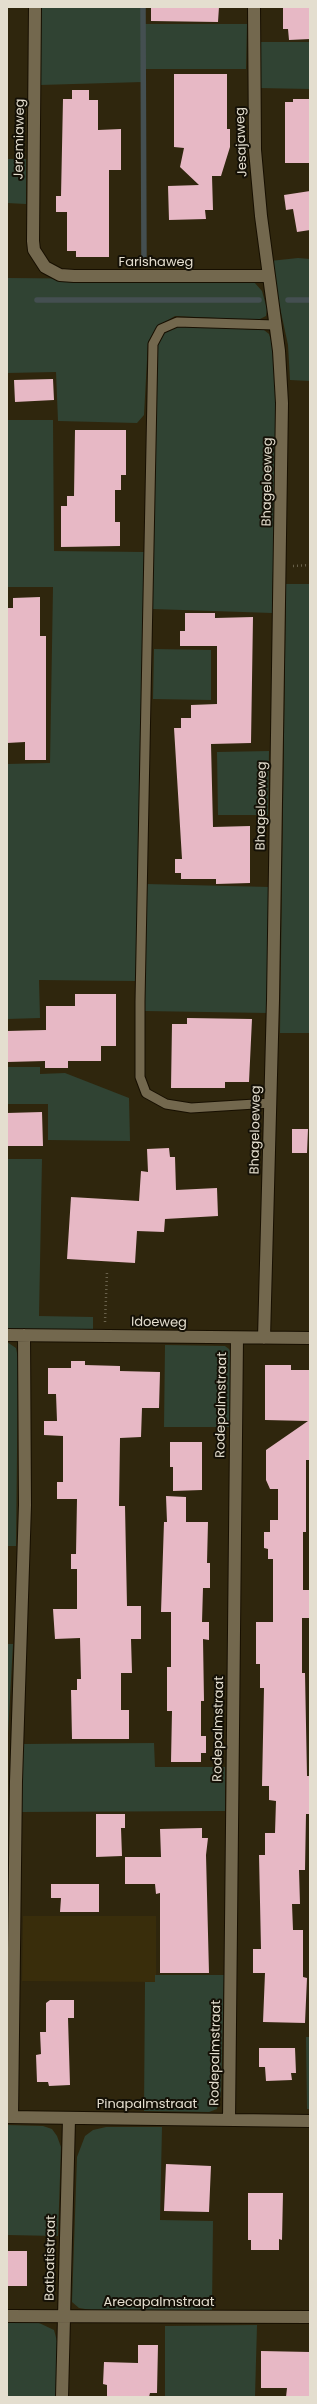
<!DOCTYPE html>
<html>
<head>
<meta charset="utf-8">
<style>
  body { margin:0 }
  #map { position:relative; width:317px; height:2404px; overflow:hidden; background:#2f260d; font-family:Poppins,sans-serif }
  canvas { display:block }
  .frame { position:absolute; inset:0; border:8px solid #e4decf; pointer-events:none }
</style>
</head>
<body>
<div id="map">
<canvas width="317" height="2404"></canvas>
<div class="frame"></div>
</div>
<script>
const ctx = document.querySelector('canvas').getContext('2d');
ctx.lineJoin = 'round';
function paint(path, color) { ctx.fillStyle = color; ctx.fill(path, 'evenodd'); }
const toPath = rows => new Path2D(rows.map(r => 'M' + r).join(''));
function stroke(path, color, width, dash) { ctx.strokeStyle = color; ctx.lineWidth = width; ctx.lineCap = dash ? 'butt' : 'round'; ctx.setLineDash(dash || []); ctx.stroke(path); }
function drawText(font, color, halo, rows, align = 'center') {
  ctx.font = font + ' Poppins,sans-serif'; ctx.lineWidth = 4; ctx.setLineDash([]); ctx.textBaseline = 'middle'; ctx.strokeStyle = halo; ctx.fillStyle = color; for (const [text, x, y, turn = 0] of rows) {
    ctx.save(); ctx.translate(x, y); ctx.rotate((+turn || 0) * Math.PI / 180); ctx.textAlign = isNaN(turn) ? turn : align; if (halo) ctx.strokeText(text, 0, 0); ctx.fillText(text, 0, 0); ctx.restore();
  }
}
paint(toPath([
  [23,1916,156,1916,156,1982,22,1981]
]), '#392d0b');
paint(toPath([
  [41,7,143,7,143,24,247,24,246,69,143,69,143,82,40,85],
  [259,42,310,42,310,89,258,88],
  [7,159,26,159,26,204,7,203],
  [298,258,310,259,310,381,290,380,288,345,270,261],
  [7,278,240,280,254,282,262,291,267,309,266,316,258,320,175,316,158,326,148,342,144,415,137,423,58,421,56,372,7,373],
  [181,326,264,330,269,334,275,353,277,403,272,613,152,609,157,347,165,331],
  [7,420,53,420,54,551,144,552,136,981,39,980,40,1018,7,1019,7,764,50,763,53,587,7,587],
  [286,584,310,584,310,1033,280,1033],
  [154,649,211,650,211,700,153,699],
  [269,751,268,815,218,815,217,752],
  [146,884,270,887,268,1013,144,1011],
  [7,1067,40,1067,40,1074,65,1073,129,1098,130,1141,48,1140,48,1104,7,1104],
  [7,1159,42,1159,39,1316,93,1317,93,1331,7,1329],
  [7,1342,16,1348,18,1358,16,1546,7,1546],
  [165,1345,225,1346,229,1349,232,1354,231,1427,164,1427],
  [7,1644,13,1644,8,1734,7,1734],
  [154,1743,155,1767,225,1767,225,1811,20,1812,23,1744],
  [155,1975,224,1975,221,2094,217,2109,209,2112,144,2111,145,1982,155,1982],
  [306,2037,310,2037,310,2109,307,2109],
  [7,2125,43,2126,52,2129,57,2136,61,2147,58,2236,7,2235],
  [106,2127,162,2127,160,2220,213,2221,212,2310,91,2310,79,2308,72,2302,77,2157,85,2136,93,2130],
  [37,2322,54,2330,57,2341,56,2397,7,2397,7,2323],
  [257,2325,255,2397,165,2397,165,2326]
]), '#304333');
stroke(toPath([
  [143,7,144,264],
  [37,300,259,300],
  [288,300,310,300]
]), '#444f51', 5.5);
paint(toPath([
  [151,7,219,7,218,22,151,21],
  [283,7,310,7,310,39,289,40,288,29,283,29],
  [174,74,227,74,227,129,230,129,230,147,221,176,212,176,213,210,205,210,206,219,169,220,168,186,199,185,180,167,184,148,174,147],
  [72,90,89,90,89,100,98,100,98,130,121,129,121,170,109,170,109,257,76,257,76,251,67,251,67,212,56,212,56,196,61,196,63,99,72,99],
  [293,99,310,99,310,163,285,163,285,102,293,102],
  [310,191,310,230,297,232,293,209,286,210,284,195],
  [53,379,54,400,15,402,14,380],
  [75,430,126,430,126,475,121,475,121,490,115,490,115,522,120,522,120,546,61,547,61,506,67,506,67,496,74,496],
  [40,597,40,636,46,636,46,760,25,760,25,742,7,743,8,608,13,608,13,598],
  [185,613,215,613,215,618,253,617,251,743,211,744,213,827,250,826,250,883,216,884,216,879,181,879,181,873,175,873,175,859,182,859,174,728,181,728,181,718,191,718,191,705,217,704,217,646,180,646,180,631,185,631],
  [75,994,116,994,116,1046,101,1046,101,1061,68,1061,68,1068,45,1068,45,1061,7,1062,7,1031,46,1030,46,1006,75,1006],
  [187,1018,252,1019,249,1082,225,1082,225,1088,171,1088,172,1024,187,1024],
  [42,1112,43,1146,7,1146,7,1113],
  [292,1129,308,1129,307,1153,292,1153],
  [169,1148,170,1157,175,1157,176,1190,217,1188,218,1216,165,1219,164,1232,137,1231,135,1263,67,1259,71,1197,139,1201,141,1171,148,1172,147,1149],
  [71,1361,85,1361,85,1365,120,1366,120,1371,160,1372,159,1408,142,1408,141,1437,120,1438,119,1506,125,1506,127,1606,141,1606,141,1639,131,1639,132,1673,121,1673,121,1710,129,1710,129,1739,72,1739,71,1690,77,1690,77,1679,81,1679,80,1638,55,1639,53,1609,77,1609,77,1569,71,1569,71,1554,76,1554,77,1499,57,1499,57,1482,63,1482,63,1436,44,1435,44,1421,57,1421,56,1394,48,1394,48,1368,71,1368],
  [265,1365,291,1365,291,1370,310,1370,309,1460,306,1460,306,1532,303,1532,303,1590,309,1590,309,1618,302,1618,302,1673,305,1673,307,1776,310,1776,309,1814,306,1814,305,1870,299,1870,300,1904,292,1904,293,1930,303,1930,303,1977,307,1978,305,2023,263,2022,265,1973,253,1973,253,1949,261,1949,259,1855,265,1855,265,1833,275,1833,276,1801,269,1800,269,1786,262,1786,264,1688,260,1688,260,1664,256,1664,256,1622,273,1622,273,1559,268,1559,268,1549,264,1548,264,1532,270,1532,270,1520,278,1520,278,1489,270,1489,266,1480,266,1450,308,1421,265,1420],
  [170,1442,202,1442,202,1490,173,1491,173,1467,170,1467],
  [166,1496,186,1497,186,1522,208,1522,207,1563,210,1563,210,1588,203,1588,202,1622,209,1622,209,1640,203,1639,204,1701,201,1701,201,1736,206,1736,206,1753,201,1753,201,1762,171,1762,172,1711,167,1711,167,1667,171,1667,171,1612,161,1612,164,1522,167,1522],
  [96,1814,125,1814,125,1828,121,1828,122,1856,96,1857],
  [202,1828,202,1838,208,1838,206,1855,209,1973,160,1973,160,1893,156,1894,155,1884,125,1884,125,1857,161,1857,160,1829],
  [51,1884,99,1884,99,1912,60,1912,61,1898,51,1898],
  [50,2000,74,2000,74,2018,68,2018,70,2085,49,2086,48,2082,37,2082,36,2055,41,2054,40,2032,46,2032,46,2003],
  [259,2048,295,2048,296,2073,291,2073,292,2080,266,2081,265,2067,259,2067],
  [166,2164,211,2166,209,2212,164,2211],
  [248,2193,283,2193,282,2240,279,2239,279,2250,251,2250,251,2240,248,2240],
  [7,2251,27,2251,27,2286,7,2286],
  [138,2345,158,2345,157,2393,150,2393,149,2397,107,2397,107,2385,103,2384,104,2362,138,2363],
  [261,2351,310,2352,310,2397,286,2397,287,2388,261,2388]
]), '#e7b8c5');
const service = toPath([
  [271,1103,191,1108,166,1104,146,1093,140,1077,140,1001,153,344,161,329,177,322,275,325]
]);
const minor = toPath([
  [35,7,33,241,34,250,45,267,60,275,74,276,269,276],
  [254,7,255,150,261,216,279,351,282,403,273,1000,264,1338],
  [7,1335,310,1338],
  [7,2117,310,2121],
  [12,2117,16,1781,25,1505,24,1335],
  [229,2120,237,1338],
  [7,2316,310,2317],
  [62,2397,69,2119]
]);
stroke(service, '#170f00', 11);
stroke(minor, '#170f00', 14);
stroke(toPath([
  [293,566,310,565],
  [105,1322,107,1272]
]), '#69614b', 2.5, [1, 3]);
stroke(service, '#73684e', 9);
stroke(minor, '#73684e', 12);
drawText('13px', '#e4decf', '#141006', [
  ["Jeremiaweg",20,139,-89],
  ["Jesajaweg",242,142,-92],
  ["Farishaweg",156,263],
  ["Bhageloeweg",268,482,-89],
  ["Bhageloeweg",262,806,-89],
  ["Bhageloeweg",256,1130,-89],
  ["Idoeweg",159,1323,1],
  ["Rodepalmstraat",222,1405,-89],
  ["Rodepalmstraat",219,1729,-89],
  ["Rodepalmstraat",216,2053,-89],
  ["Pinapalmstraat",147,2105],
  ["Batbatistraat",51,2258,-89],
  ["Arecapalmstraat",159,2303]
]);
</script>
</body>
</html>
